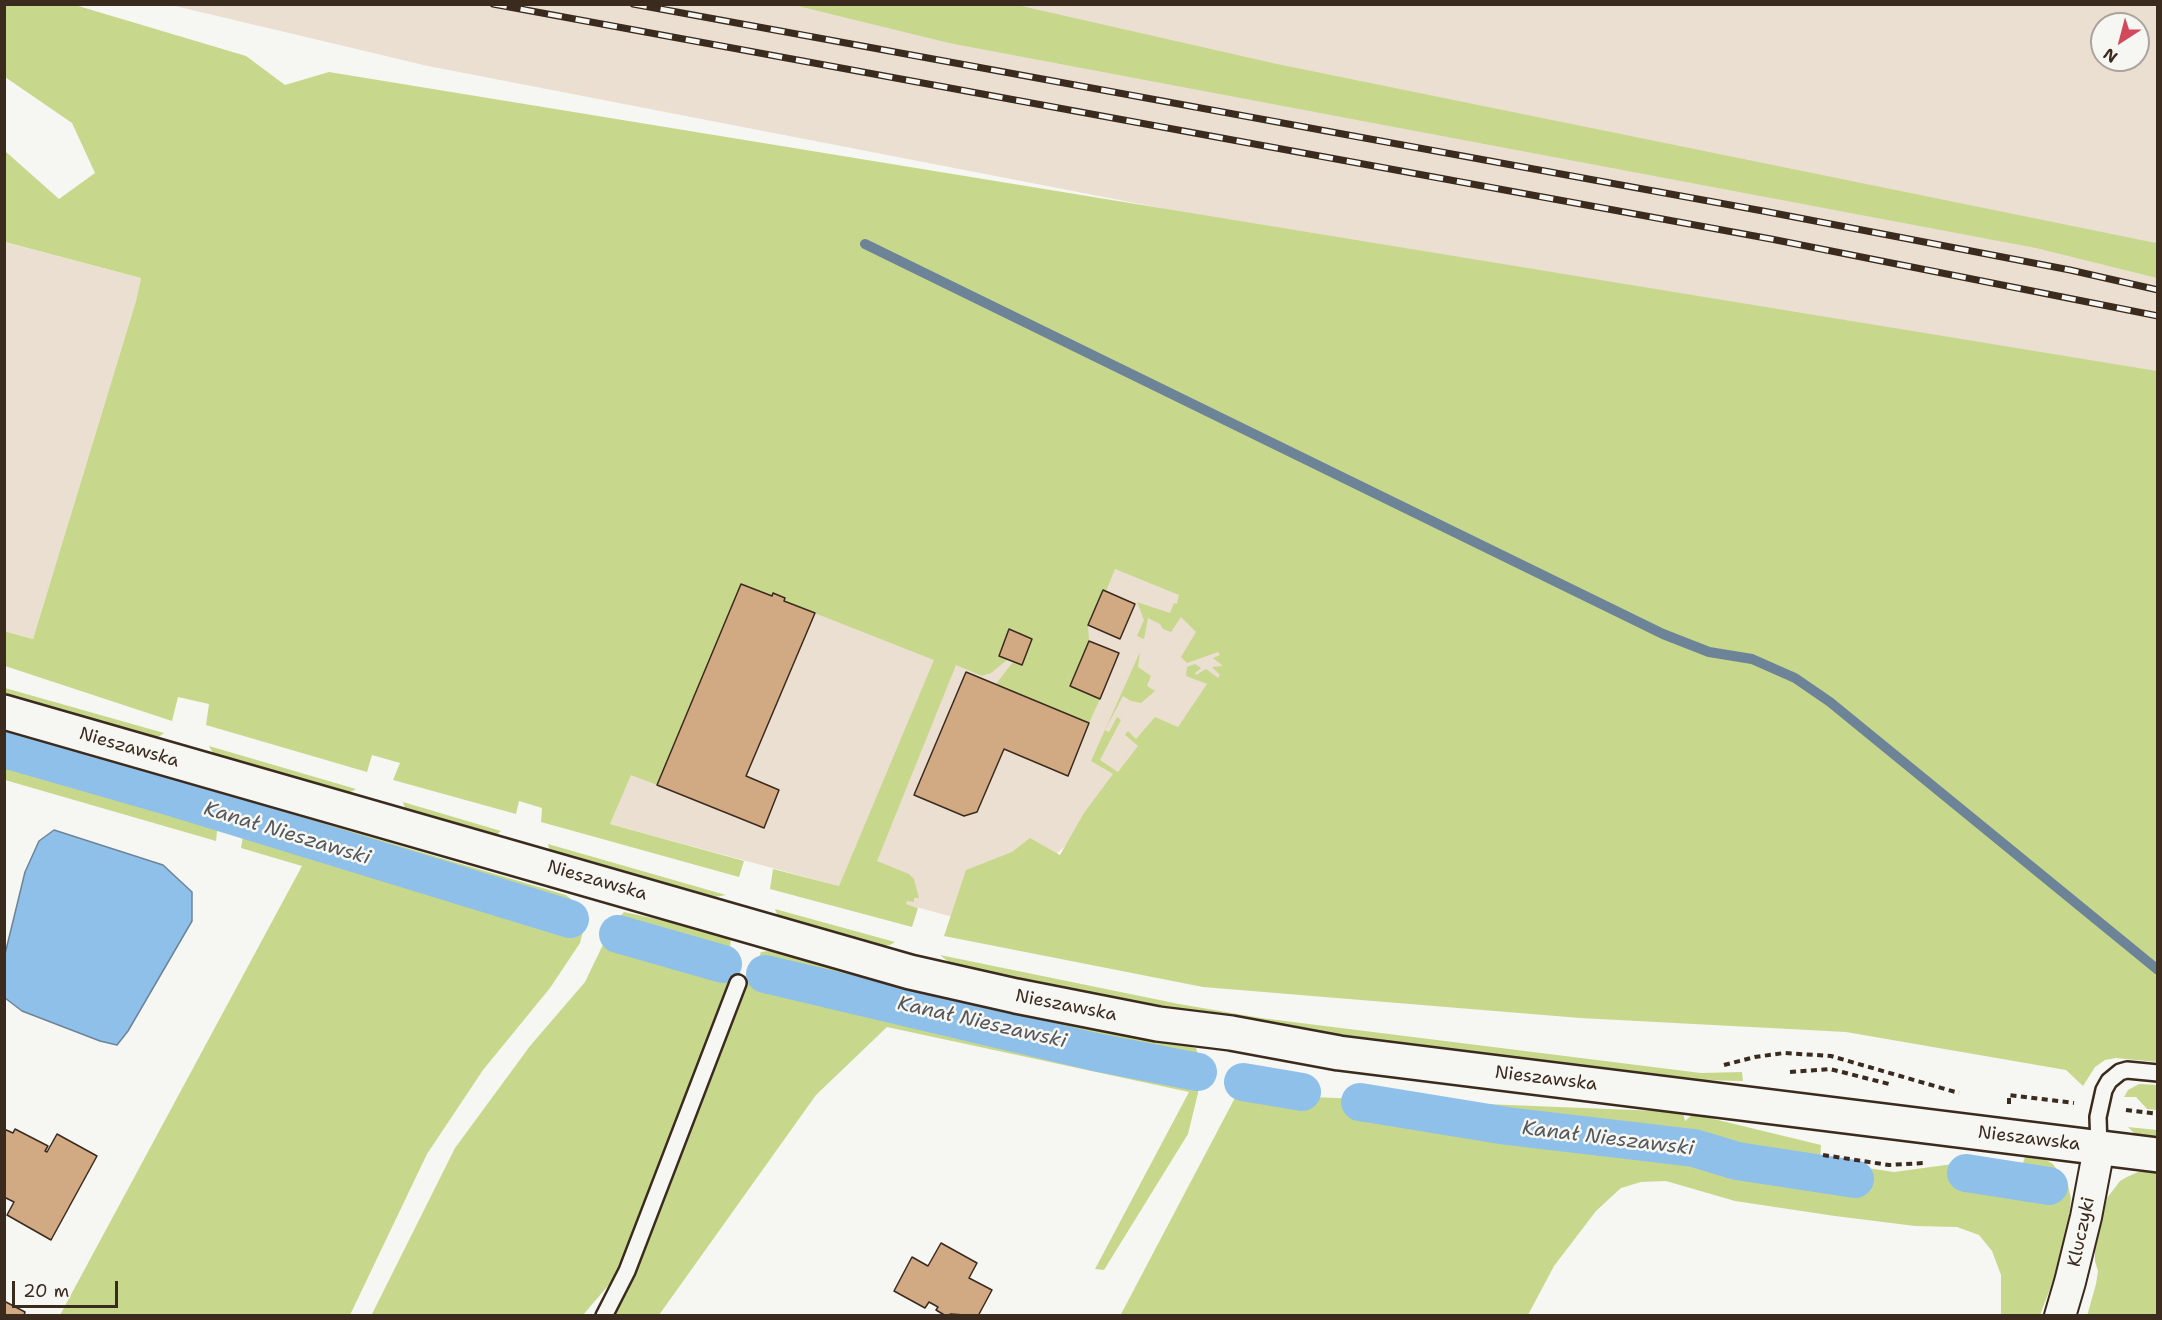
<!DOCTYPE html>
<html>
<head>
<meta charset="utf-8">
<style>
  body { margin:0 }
  #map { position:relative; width:2162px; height:1320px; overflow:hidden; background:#f6f6f2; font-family:"Shantell Sans",sans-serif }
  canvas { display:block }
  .frame { position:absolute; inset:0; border:6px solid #3b2a1e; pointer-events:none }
  .north { position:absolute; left:2090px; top:12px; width:60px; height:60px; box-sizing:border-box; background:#f6f6f2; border:2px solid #aba49d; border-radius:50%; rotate:216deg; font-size:16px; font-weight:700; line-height:24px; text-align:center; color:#3b2a1e }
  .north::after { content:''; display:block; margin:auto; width:21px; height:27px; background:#d1495b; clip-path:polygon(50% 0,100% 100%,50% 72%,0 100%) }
  .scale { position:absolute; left:12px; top:1281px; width:106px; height:27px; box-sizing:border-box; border:3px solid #3b2a1e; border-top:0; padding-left:8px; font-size:18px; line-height:21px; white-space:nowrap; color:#3b2a1e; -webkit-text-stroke:4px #f6f6f2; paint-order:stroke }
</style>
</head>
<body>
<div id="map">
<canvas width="2162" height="1320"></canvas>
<div class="frame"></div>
<div class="north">N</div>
<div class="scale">20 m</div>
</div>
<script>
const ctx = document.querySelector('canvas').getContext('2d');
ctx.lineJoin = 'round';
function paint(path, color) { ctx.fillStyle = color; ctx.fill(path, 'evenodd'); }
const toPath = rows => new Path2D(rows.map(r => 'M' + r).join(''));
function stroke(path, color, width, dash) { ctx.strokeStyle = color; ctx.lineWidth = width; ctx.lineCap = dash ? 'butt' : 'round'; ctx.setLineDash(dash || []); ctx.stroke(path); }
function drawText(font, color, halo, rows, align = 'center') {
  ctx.font = font + ' "Shantell Sans",sans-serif'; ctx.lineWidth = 5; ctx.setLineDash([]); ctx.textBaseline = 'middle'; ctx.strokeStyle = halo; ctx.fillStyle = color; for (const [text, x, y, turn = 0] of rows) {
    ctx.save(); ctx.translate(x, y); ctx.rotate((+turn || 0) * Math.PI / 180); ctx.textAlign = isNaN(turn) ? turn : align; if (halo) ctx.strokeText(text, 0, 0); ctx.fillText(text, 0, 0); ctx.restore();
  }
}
paint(toPath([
  [171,5,2157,5,2157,408,1532,280,428,66],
  [2102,24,2138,24,2138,60,2102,60],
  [4,242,141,278,136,301,33,639,5,631],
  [759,463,1274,606,1185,744,975,923,610,824]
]), '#ebdfd1');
paint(toPath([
  [5,5,75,5,246,56,285,85,329,72,2157,371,2157,1062,2116,1058,2105,1060,2095,1067,2083,1086,2066,1070,1846,1032,1580,1018,1203,987,944,936,966,870,1012,852,1030,838,1060,855,1084,813,1113,774,1091,761,1140,652,1138,667,1151,676,1147,686,1155,691,1141,703,1131,701,1123,696,1105,730,1109,732,1117,717,1121,720,1100,760,1118,772,1138,746,1125,735,1128,731,1136,739,1155,717,1178,727,1207,684,1186,676,1187,667,1195,664,1201,668,1195,673,1196,675,1206,669,1218,678,1220,675,1212,667,1223,666,1213,658,1220,655,1218,652,1187,663,1181,657,1196,632,1181,617,1171,632,1163,629,1160,624,1148,618,1144,639,1137,636,1144,620,1137,602,1170,613,1174,603,1177,604,1179,595,1115,569,1106,591,1103,591,1088,625,1089,641,1070,686,1100,699,1089,723,996,684,1013,662,1022,665,1032,639,1009,630,999,655,1008,659,991,673,982,676,956,665,877,861,909,874,914,879,919,898,914,898,914,902,907,901,906,904,918,908,912,927,770,889,773,869,839,886,934,660,784,601,785,598,774,593,772,596,741,584,657,785,631,775,610,824,744,861,739,877,541,822,542,808,519,801,516,814,393,780,400,763,372,755,367,772,206,725,209,704,178,697,172,721,5,666,4,631,33,639,136,301,141,278,5,242,5,151,59,199,95,173,72,123,5,77],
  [794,5,1017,5,1277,64,2151,242,2157,243,2157,278,2036,248,949,43],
  [5,688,164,733,157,738,5,694],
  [4,732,208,792,220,801,216,841,5,780],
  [209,746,356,789,347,794,214,755],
  [403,802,501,831,494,837,406,811],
  [262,805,566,895,579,906,583,931,580,943,550,988,483,1070,427,1154,350,1315,60,1315,302,866,241,848,244,830],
  [548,844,726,895,709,898,550,852],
  [775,909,895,942,890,945,883,946,778,917],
  [624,912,731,935,728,983,618,1274,583,1315,371,1316,455,1148,530,1046,585,982,613,924],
  [769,951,1062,1021,1196,1048,1200,1061,1198,1093,1188,1134,1104,1270,1095,1269,1189,1092,887,1027,816,1095,659,1315,614,1316,761,952],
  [940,955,1179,1004,1261,1018,1701,1073,1742,1072,1743,1081,1701,1080,1386,1042,1261,1025,1079,993,950,963],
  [2139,1084,2157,1085,2157,1110,2147,1109,2136,1097,2124,1097,2128,1090],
  [1237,1094,1683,1112,1685,1121,1693,1114,1821,1145,1820,1161,1894,1172,1990,1159,2023,1163,2026,1154,2041,1157,2053,1164,2068,1185,2071,1199,2065,1250,2040,1315,2001,1315,2001,1275,1992,1251,1979,1235,1957,1227,1915,1226,1835,1216,1735,1201,1666,1181,1641,1182,1621,1188,1596,1211,1554,1266,1528,1315,1120,1316],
  [2128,1127,2157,1130,2157,1137,2135,1134],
  [2157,1171,2157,1315,2087,1316,2096,1284,2098,1271,2095,1261,2095,1250,2107,1198,2120,1181,2127,1177,2138,1172]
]), '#c7d88c');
const water = toPath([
  [54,830,163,865,192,892,192,921,128,1031,117,1045,100,1041,22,1011,5,998,5,954,25,872,39,841,54,830]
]);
paint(water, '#8ec0ea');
stroke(water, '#6d8498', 1.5);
stroke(toPath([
  [865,244,1663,634,1709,652,1752,659,1795,678,1830,702,2158,970]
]), '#6d8498', 10);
stroke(toPath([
  [4,749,168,796,570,919],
  [618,934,723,964],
  [765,974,1095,1052,1198,1072],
  [1243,1082,1302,1092],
  [1360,1102,1507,1126,1694,1148,1737,1161,1855,1179],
  [1966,1173,2049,1186]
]), '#8ec0ea', 38);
const building = toPath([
  [741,584,772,596,773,593,785,598,784,601,815,613,746,776,779,790,764,828,657,785,741,584],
  [1103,590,1135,604,1120,639,1088,625,1103,590],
  [1009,629,1032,639,1022,665,999,656,1009,629],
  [1089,641,1119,653,1100,699,1070,686,1089,641],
  [966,672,1089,723,1068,776,1004,749,977,812,964,816,914,795,966,672],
  [4,1129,13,1133,15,1129,48,1146,45,1151,47,1152,57,1134,97,1156,51,1240,7,1215,14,1202,4,1197,4,1129],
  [941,1243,977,1263,969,1278,992,1290,978,1316,951,1314,946,1316,936,1310,938,1307,929,1302,925,1308,894,1291,912,1257,928,1266,941,1243],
  [4,1301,25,1312,24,1316,4,1316,4,1301]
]);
paint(building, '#d1a983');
stroke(building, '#3b2a1e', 1.5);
const lane = toPath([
  [2099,1148,2098,1117,2104,1090,2109,1081,2120,1072,2127,1070,2158,1073],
  [604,1316,627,1271,738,983]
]);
const street = toPath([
  [2060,1316,2070,1282,2086,1217,2099,1148]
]);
const secondary = toPath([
  [4,712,910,972,1016,996,1158,1024,1231,1033,1339,1053,2158,1155]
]);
stroke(lane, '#3b2a1e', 20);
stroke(street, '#3b2a1e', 34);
stroke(secondary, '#3b2a1e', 38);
stroke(toPath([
  [1724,1065,1755,1057,1784,1053,1831,1056,1959,1093],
  [1790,1072,1830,1069,1889,1084],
  [2009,1104,2009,1095,2074,1103],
  [2126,1110,2158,1114],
  [1823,1155,1889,1165,1924,1163]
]), '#3b2a1e', 4, [6, 4.5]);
stroke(lane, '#f6f6f2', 15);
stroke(street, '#f6f6f2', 30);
stroke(secondary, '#f6f6f2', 33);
const rail = toPath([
  [493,4,1771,239,2158,316],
  [633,4,1763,211,2070,270,2158,290]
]);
stroke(rail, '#3b2a1e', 7);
stroke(rail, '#f6f6f2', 4.5, [14]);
drawText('18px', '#3b2a1e', '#f6f6f2', [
  ["Nieszawska",129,748,16],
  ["Nieszawska",597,881,16],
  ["Nieszawska",1066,1006,11],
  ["Nieszawska",1546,1079,7],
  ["Nieszawska",2029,1139,7],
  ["Kluczyki",2082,1232,-78]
]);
drawText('italic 20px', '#54575b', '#f6f6f2', [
  ["Kanał Nieszawski",287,834,17],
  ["Kanał Nieszawski",982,1023,13],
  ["Kanał Nieszawski",1608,1139,7]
]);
</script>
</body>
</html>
